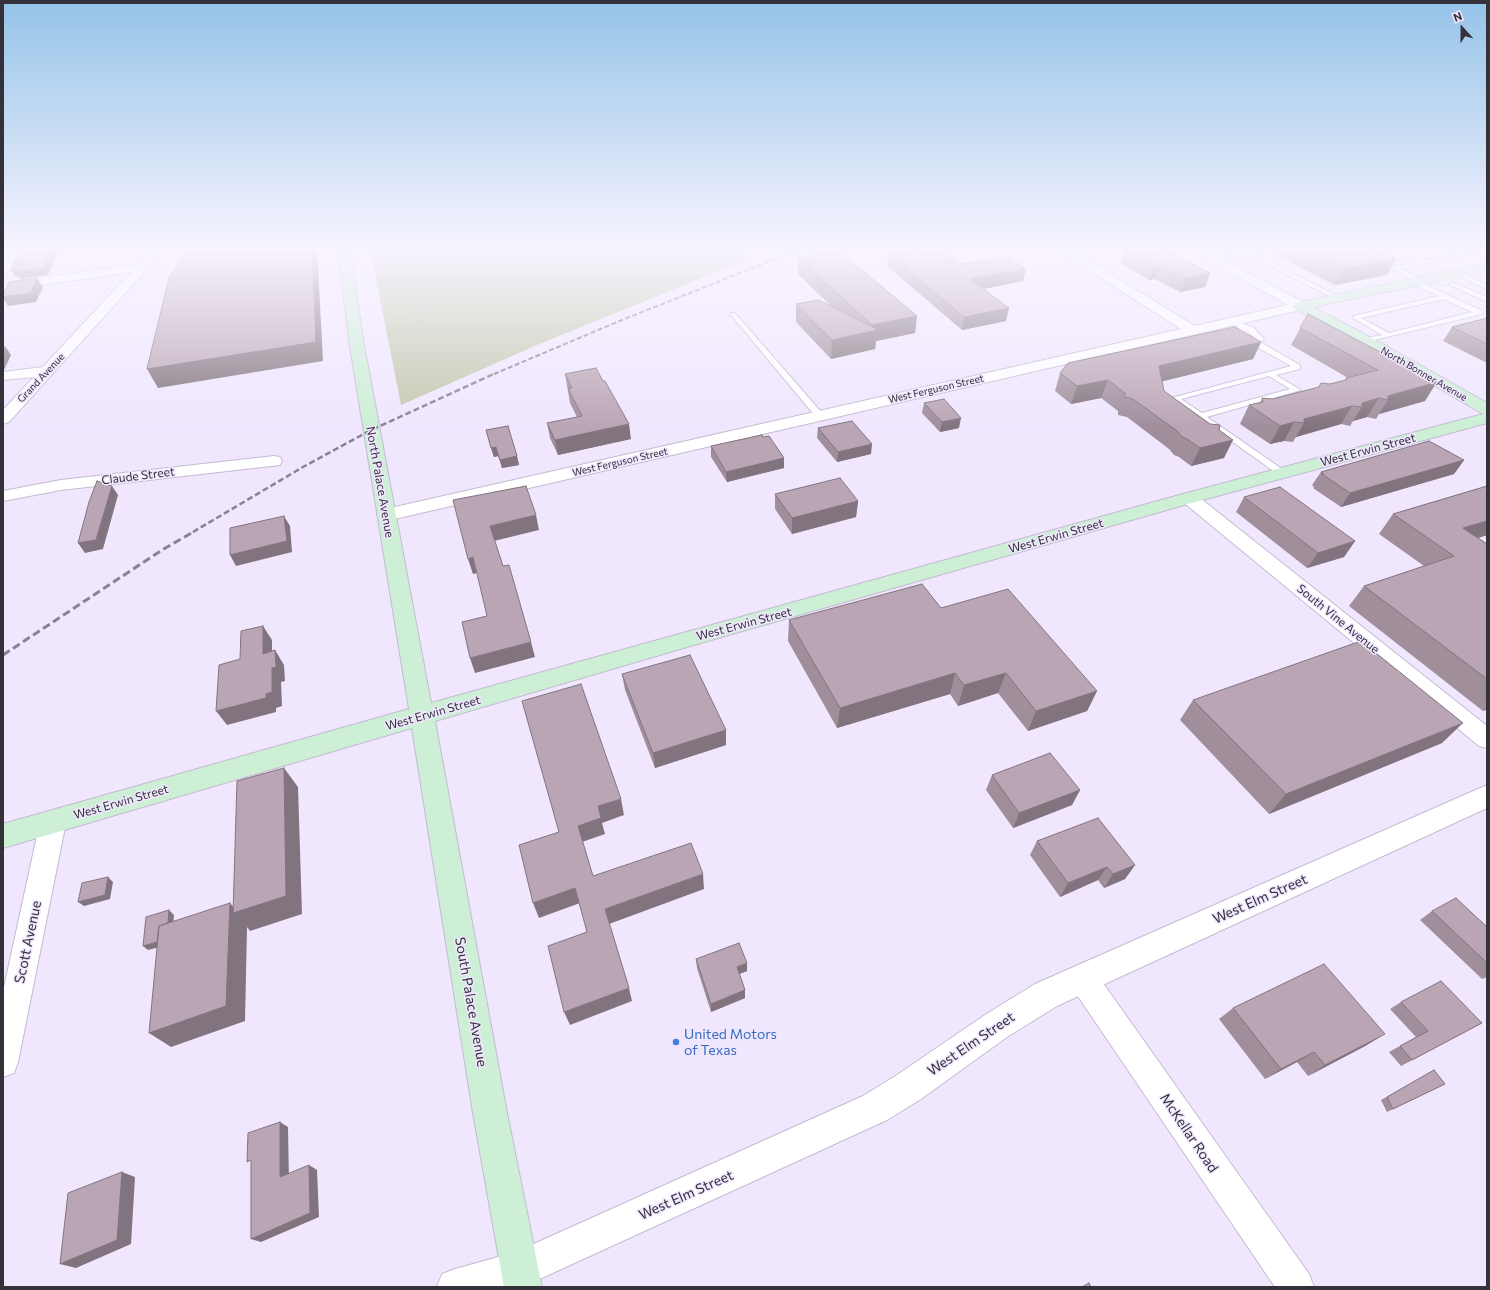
<!DOCTYPE html>
<html>
<head>
<meta charset="utf-8">
<style>
  body { margin:0 }
  #map { position:relative; width:1490px; height:1290px; overflow:hidden; background:#f0e7ff; font-family:Commissioner,sans-serif }
  canvas { display:block }
  .frame { position:absolute; inset:0; border:4px solid #34313a; pointer-events:none }
  .north { position:absolute; left:1442px; top:8px; width:40px; height:40px; -webkit-text-stroke:3px #f0e7ff; paint-order:stroke; rotate:339deg; font-size:11px; font-weight:700; line-height:16px; text-align:center; color:#34313a }
  .north::after { content:''; display:block; margin:auto; width:14px; height:18px; background:#34313a; clip-path:polygon(50% 0,100% 100%,50% 72%,0 100%) }
</style>
</head>
<body>
<div id="map">
<canvas width="1490" height="1290"></canvas>
<div class="frame"></div>
<div class="north">N</div>
</div>
<script>
const ctx = document.querySelector('canvas').getContext('2d');
ctx.lineJoin = 'round';
function paint(path, color) { ctx.fillStyle = color; ctx.fill(path, 'evenodd'); }
const toPath = rows => new Path2D(rows.map(r => 'M' + r).join(''));
function stroke(path, color, width, dash) { ctx.strokeStyle = color; ctx.lineWidth = width; ctx.lineCap = dash ? 'butt' : 'round'; ctx.setLineDash(dash || []); ctx.stroke(path); }
function drawText(font, color, halo, rows, align = 'center') {
  ctx.font = font + ' Commissioner,sans-serif'; ctx.lineWidth = 3; ctx.setLineDash([]); ctx.textBaseline = 'middle'; ctx.strokeStyle = halo; ctx.fillStyle = color; for (const [text, x, y, turn = 0] of rows) {
    ctx.save(); ctx.translate(x, y); ctx.rotate((+turn || 0) * Math.PI / 180); ctx.textAlign = isNaN(turn) ? turn : align; if (halo) ctx.strokeText(text, 0, 0); ctx.fillText(text, 0, 0); ctx.restore();
  }
}
paint(toPath([
  [370,248,738,248,749,259,537,345,401,405]
]), '#c3c8ae');
const service = toPath([
  [1234,248,1241,248,1249,251,1284,248,1281,250,1254,254,1341,298,1336,299,1247,255,1214,261,1211,259,1242,253,1234,248],
  [1386,248,1398,248,1365,255,1362,253,1386,248],
  [1487,248,1487,251,1400,269,1423,280,1424,281,1421,283,1483,311,1482,314,1362,343,1362,339,1382,335,1353,318,1353,316,1439,296,1412,283,1411,282,1414,280,1391,269,1391,267,1487,248],
  [1444,299,1472,312,1389,333,1361,318,1444,299],
  [1455,272,1459,272,1487,285,1487,289,1455,274,1455,272],
  [1452,282,1487,297,1487,302,1450,285,1450,283,1452,282],
  [731,313,735,313,822,413,822,417,816,417,731,315,731,313],
  [1237,322,1253,327,1264,339,1260,342,1300,365,1300,369,1276,375,1301,390,1207,417,1285,471,1285,475,1279,475,1171,398,1291,366,1246,341,1236,331,1238,327,1233,324,1237,322],
  [1244,329,1247,331,1256,339,1252,337,1244,329],
  [1269,376,1290,389,1202,413,1181,399,1269,376]
]);
const minor = toPath([
  [10,248,22,248,7,273,3,274,3,260,10,248],
  [154,248,166,248,9,422,3,424,3,410,34,377,3,380,3,372,43,367,131,272,3,291,3,283,139,264,154,248],
  [1054,248,1068,248,1195,326,1300,302,1306,306,1300,310,386,521,380,519,377,515,380,511,386,509,1181,329,1054,248],
  [274,456,280,457,282,461,280,465,61,490,3,501,3,491,61,480,274,456],
  [1189,493,1195,494,1487,726,1487,748,1479,746,1183,502,1180,498,1183,494,1189,493],
  [53,811,62,814,66,822,18,1062,14,1073,3,1077,3,992,40,822,44,814,53,811],
  [1083,965,1093,969,1309,1274,1314,1287,1275,1287,1073,989,1069,979,1073,969,1083,965],
  [520,1251,533,1256,538,1269,533,1282,520,1287,437,1287,442,1274,455,1269,520,1251]
]);
const tertiary = toPath([
  [1186,248,1201,248,1305,303,1307,306,1305,309,1300,310,1295,309,1186,248],
  [1487,785,1487,808,1057,1006,1007,1037,921,1099,887,1120,533,1282,522,1287,507,1282,501,1269,507,1256,863,1096,897,1075,985,1015,1035,984,1487,785]
]);
const secondary = toPath([
  [338,248,350,248,363,340,431,703,1183,494,1483,414,1380,354,1295,309,1293,306,1295,303,1487,263,1487,271,1313,307,1390,348,1487,403,1487,423,1195,502,711,640,435,721,507,1113,542,1287,504,1287,473,1113,412,728,3,848,3,824,409,709,349,340,338,248]
]);
stroke(service, '#c4bbd1', 2);
stroke(minor, '#c4bbd1', 2);
stroke(tertiary, '#c4bbd1', 2);
stroke(secondary, '#c4bbd1', 2);
stroke(toPath([
  [415,293,425,329],
  [383,321,421,314]
]), '#b5aec1', 1.5, [0.5, 2]);
paint(service, '#fff');
paint(minor, '#fff');
paint(tertiary, '#fff');
paint(secondary, '#ccefd6');
stroke(toPath([
  [494,374,617,322,803,248]
]), '#888292', 2, [5, 2.5]);
stroke(toPath([
  [193,532,303,467,371,430,496,373]
]), '#888292', 2.5, [6, 3]);
stroke(toPath([
  [3,655,162,550,195,531]
]), '#888292', 3, [8, 4]);
paint(toPath([
  [1274,248,1371,248,1396,259,1387,275,1335,285,1272,253],
  [1125,250,1210,273,1205,287,1180,292,1155,279,1149,280,1121,263],
  [888,254,962,264,1023,281,983,289,1006,321,962,330,887,266],
  [798,258,917,316,915,333,876,341,875,349,831,359,796,322,796,304,830,305,798,274],
  [1308,314,1425,401,1379,414,1376,419,1367,417,1353,421,1350,426,1341,424,1296,437,1293,442,1284,441,1270,444,1240,424,1249,405,1260,403,1262,398,1273,399,1318,387,1321,383,1330,384,1345,380,1346,378,1348,378,1291,345],
  [1487,318,1487,363,1443,341,1452,327],
  [1261,342,1253,359,1162,381,1164,391,1219,430,1224,458,1191,466,1179,457,1174,455,1169,449,1127,417,1118,415,1118,411,1101,398,1071,404,1055,391,1060,373],
  [565,374,631,439,558,455,550,438,547,423,577,417,570,403],
  [924,403,959,428,940,432,922,413],
  [818,428,871,454,837,462,817,438],
  [486,430,517,456,519,465,502,468,498,456,494,457],
  [763,437,784,458,784,468,727,482,711,457,711,446],
  [1464,460,1454,474,1341,507,1313,488,1314,487,1312,485,1321,472],
  [1487,486,1487,535,1478,538,1487,544,1487,709,1483,711,1349,606,1364,586,1424,566,1379,534,1393,514],
  [775,494,858,501,856,517,792,534,775,509],
  [1244,497,1355,541,1344,557,1307,568,1236,512],
  [941,608,1097,691,1087,711,1028,731,998,693,958,706,950,694,837,728,788,641,789,620],
  [622,674,726,730,726,745,655,768,625,690],
  [1193,700,1442,743,1269,814,1180,720],
  [992,775,1080,790,1072,805,1013,828,986,790],
  [1037,841,1135,865,1125,879,1104,888,1098,880,1060,897,1030,855],
  [1432,911,1487,927,1487,977,1482,979,1420,920],
  [696,959,747,963,747,971,739,974,745,990,745,998,711,1012,697,968],
  [1401,1002,1482,1023,1401,1066,1389,1052,1416,1037,1390,1009],
  [1233,1008,1367,1045,1308,1076,1297,1062,1265,1079,1219,1019],
  [1434,1070,1445,1084,1387,1112,1381,1100]
]), '#a08e9b');
paint(toPath([
  [52,248,63,248,59,249,48,275,20,279,19,277,15,277,11,270],
  [312,248,317,248,323,361,158,388,147,369],
  [1396,259,1387,275,1335,285,1344,269],
  [1160,266,1155,279,1149,280,1154,267],
  [1026,269,1023,281,968,292,970,279],
  [1210,273,1205,287,1180,292,1186,278],
  [37,278,43,287,36,302,8,306,3,298,3,297],
  [1009,308,1006,321,962,330,964,317],
  [917,316,915,333,876,341,875,349,831,359,832,340,871,331,872,325],
  [1261,342,1253,359,1152,384,1159,366],
  [5,346,11,355,4,370,3,371,3,349],
  [1108,380,1101,398,1071,404,1077,386],
  [1437,382,1425,401,1379,414,1388,400,1388,396],
  [1379,398,1367,417,1353,421,1362,407,1362,403],
  [1352,406,1341,424,1296,437,1304,423,1304,419],
  [961,418,959,428,940,432,942,422],
  [1294,422,1284,441,1270,444,1280,426],
  [629,424,631,439,558,455,555,440],
  [1233,440,1224,458,1191,466,1200,448],
  [872,444,871,454,837,462,838,452],
  [496,447,498,456,494,457,491,448],
  [517,456,519,465,502,468,500,460],
  [784,458,784,468,727,482,726,472],
  [1464,460,1454,474,1341,507,1350,493],
  [112,486,118,495,103,549,85,553,78,543],
  [858,501,856,517,792,534,792,518],
  [536,515,539,530,494,541,490,526],
  [284,516,290,526,292,552,236,566,230,555],
  [1487,521,1487,535,1447,548,1463,528],
  [1355,541,1344,557,1307,568,1318,553],
  [473,557,477,573,473,574,468,559],
  [263,626,272,640,272,668,263,654],
  [531,642,535,657,475,673,470,658],
  [275,650,284,665,285,681,281,682,282,706,276,708,276,712,227,725,216,711,266,694,272,668],
  [955,673,950,694,837,728,840,708],
  [1006,673,998,693,958,706,964,685],
  [1097,691,1087,711,1028,731,1036,711],
  [1487,706,1487,709,1483,711],
  [1463,723,1442,743,1269,814,1286,794],
  [726,730,726,745,655,768,653,753],
  [284,768,298,787,302,914,250,931,247,927,245,1021,171,1047,149,1033,230,903,238,912],
  [1080,790,1072,805,1013,828,1019,813],
  [621,799,624,815,602,823,605,834,582,842,578,826,598,806],
  [1135,865,1125,879,1104,888,1113,874],
  [1107,867,1098,880,1060,897,1068,883],
  [703,874,704,889,609,924,605,909],
  [108,877,113,882,110,899,84,906,78,902],
  [575,888,580,903,539,918,533,903],
  [169,910,174,915,171,944,148,950,143,946],
  [747,963,747,971,737,975,737,967],
  [629,988,632,1001,570,1025,564,1012],
  [745,990,745,998,711,1012,711,1004],
  [1385,1034,1367,1045,1308,1076,1325,1065],
  [1314,1052,1297,1062,1265,1079,1281,1069],
  [280,1122,288,1127,289,1182,280,1177],
  [309,1165,317,1170,319,1217,261,1242,251,1239],
  [122,1172,135,1177,131,1244,76,1268,60,1264]
]), '#82747e');
const building = toPath([
  [23,248,52,248,43,268,16,272,17,269,11,270,23,248],
  [188,248,312,248,316,342,147,369,169,278,188,248],
  [925,248,939,248,962,264,1008,257,1026,269,970,279,1009,308,964,317,888,254,925,248],
  [1143,248,1161,248,1210,273,1186,278,1160,266,1154,267,1125,250,1143,248],
  [1300,248,1371,248,1396,259,1344,269,1300,248],
  [839,251,917,316,872,325,798,258,839,251],
  [37,278,31,293,3,297,3,295,9,282,37,278],
  [819,300,878,330,832,340,796,304,819,300],
  [1308,314,1437,382,1388,396,1388,400,1379,398,1362,403,1362,407,1352,406,1304,419,1304,423,1294,422,1280,426,1249,405,1263,402,1262,398,1273,399,1319,387,1321,383,1330,384,1346,380,1346,378,1378,370,1300,328,1308,314],
  [1487,318,1487,344,1452,327,1487,318],
  [1235,327,1261,342,1159,366,1164,391,1210,424,1220,425,1219,430,1233,440,1200,448,1187,439,1182,437,1177,431,1133,399,1125,397,1125,393,1108,380,1077,386,1060,373,1068,363,1235,327],
  [596,368,603,381,605,381,629,424,555,440,547,423,582,416,568,388,572,388,565,374,596,368],
  [944,399,961,418,942,422,924,403,944,399],
  [852,421,872,444,838,452,818,428,852,421],
  [508,426,517,456,500,460,496,447,491,448,486,430,508,426],
  [762,435,763,437,769,436,784,458,726,472,711,446,762,435],
  [1429,441,1464,460,1350,493,1322,474,1324,474,1321,472,1429,441],
  [840,478,858,501,792,518,775,494,840,478],
  [97,481,112,486,96,540,78,543,89,502,97,481],
  [526,486,536,515,490,526,503,566,509,565,531,642,470,658,462,622,487,616,473,557,468,559,453,500,526,486],
  [1487,486,1487,521,1463,528,1487,544,1487,679,1364,586,1454,556,1393,514,1487,486],
  [1280,487,1355,541,1318,553,1244,497,1280,487],
  [284,516,287,541,230,555,230,528,284,516],
  [922,584,941,608,1008,589,1097,691,1036,711,1006,673,964,685,955,673,840,708,789,620,922,584],
  [263,626,263,654,275,650,276,667,272,668,272,692,266,694,266,698,216,711,219,665,240,659,241,631,263,626],
  [1361,641,1463,723,1286,794,1193,700,1361,641],
  [690,655,726,730,653,753,622,674,690,655],
  [581,684,621,799,598,806,601,818,578,826,593,876,691,843,703,874,605,909,629,988,564,1012,548,946,587,932,575,888,533,903,519,845,559,832,522,701,581,684],
  [1050,753,1080,790,1019,813,992,775,1050,753],
  [284,768,286,896,233,913,237,781,284,768],
  [1098,818,1135,865,1113,874,1107,867,1068,883,1037,841,1098,818],
  [108,877,105,895,78,902,82,883,108,877],
  [1456,898,1487,927,1487,963,1432,911,1456,898],
  [230,903,226,1006,149,1033,159,926,230,903],
  [169,910,168,923,159,926,157,942,143,946,146,917,169,910],
  [739,943,747,963,737,967,745,990,711,1004,696,959,739,943],
  [1324,964,1385,1034,1325,1065,1314,1052,1281,1069,1233,1008,1324,964],
  [1441,981,1482,1023,1412,1060,1400,1046,1428,1031,1401,1002,1441,981],
  [1434,1070,1445,1084,1393,1109,1387,1097,1434,1070],
  [280,1122,280,1177,309,1165,310,1213,251,1239,251,1160,247,1162,248,1133,280,1122],
  [122,1172,117,1240,60,1264,68,1193,122,1172],
  [1089,1283,1091,1287,1082,1287,1089,1283]
]);
paint(building, '#baa5b4');
stroke(building, '#82747e', 1);
const sky = ctx.createLinearGradient(0, 0, 0, 428);
sky.addColorStop(0, '#94c3e8');
sky.addColorStop(0.58, '#f8f4ff');
sky.addColorStop(1, '#f8f4ff00');
ctx.fillStyle = sky;
ctx.fillRect(0, 0, 1490, 428);
for (const [x, y, r, color] of [
  [676,1042,4,"#3f7fe0"]
]) { const dot = new Path2D(); dot.arc(x, y, r, 0, 2 * Math.PI); ctx.fillStyle = color; ctx.fill(dot); stroke(dot, '#f0e7ff', 1.5); }
drawText('10px', '#34313a', '#f0e7ff', [
  ["North Bonner Avenue",1424,374,30],
  ["Grand Avenue",41,378,-47],
  ["West Ferguson Street",936,389,-13],
  ["West Ferguson Street",620,462,-13]
]);
drawText('12px', '#34313a', '#f0e7ff', [
  ["West Erwin Street",1368,450,-15],
  ["Claude Street",138,476,-7],
  ["North Palace Avenue",380,482,80],
  ["West Erwin Street",1056,536,-16],
  ["South Vine Avenue",1338,619,39],
  ["West Erwin Street",744,624,-15],
  ["West Erwin Street",433,713,-16],
  ["West Erwin Street",121,802,-16]
]);
drawText('14px', '#34313a', '#f0e7ff', [
  ["West Elm Street",1260,899,-24],
  ["Scott Avenue",28,942,-78],
  ["South Palace Avenue",471,1002,80],
  ["West Elm Street",971,1044,-34],
  ["McKellar Road",1189,1133,56],
  ["West Elm Street",686,1195,-24]
]);
drawText('14px', '#366cbe', '#f0e7ff', [
  ["United Motors",684,1034],
  ["of Texas",684,1050]
], 'left');
</script>
</body>
</html>
